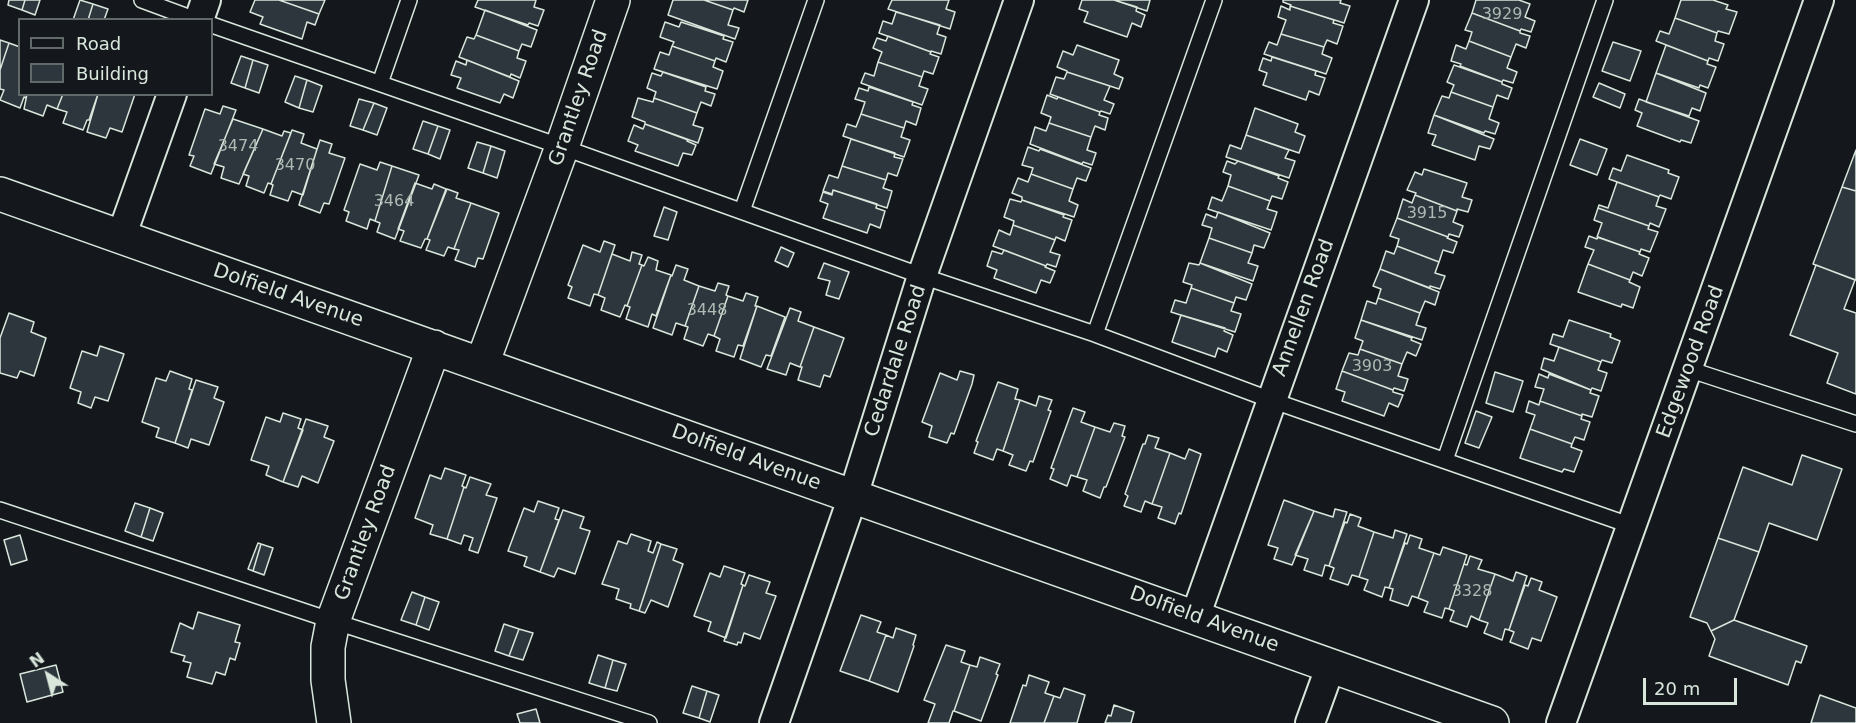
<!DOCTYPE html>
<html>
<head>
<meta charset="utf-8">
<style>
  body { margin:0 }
  #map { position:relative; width:1856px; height:723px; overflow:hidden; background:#14181c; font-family:"DejaVu Sans",sans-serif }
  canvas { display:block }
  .legend { position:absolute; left:18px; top:18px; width:195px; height:78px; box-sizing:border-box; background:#14181c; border:2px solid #626a69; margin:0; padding:8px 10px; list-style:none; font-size:18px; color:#d8e6dc }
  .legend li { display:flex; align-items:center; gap:12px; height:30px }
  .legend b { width:30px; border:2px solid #626a69 }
  .north { position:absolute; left:18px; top:645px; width:60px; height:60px; -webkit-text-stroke:4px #14181c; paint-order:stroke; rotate:324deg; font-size:16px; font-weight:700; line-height:24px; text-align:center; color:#d8e6dc }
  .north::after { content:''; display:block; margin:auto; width:21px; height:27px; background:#d8e6dc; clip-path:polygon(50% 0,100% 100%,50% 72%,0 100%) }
  .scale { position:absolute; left:1643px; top:678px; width:94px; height:27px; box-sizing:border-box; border:3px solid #d8e6dc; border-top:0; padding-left:8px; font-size:18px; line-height:21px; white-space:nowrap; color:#d8e6dc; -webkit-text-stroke:4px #14181c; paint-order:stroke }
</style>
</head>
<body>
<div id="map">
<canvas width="1856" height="723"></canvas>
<ul class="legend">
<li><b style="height:8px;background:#14181c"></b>Road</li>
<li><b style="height:16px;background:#2c363c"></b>Building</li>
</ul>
<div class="north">N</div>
<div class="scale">20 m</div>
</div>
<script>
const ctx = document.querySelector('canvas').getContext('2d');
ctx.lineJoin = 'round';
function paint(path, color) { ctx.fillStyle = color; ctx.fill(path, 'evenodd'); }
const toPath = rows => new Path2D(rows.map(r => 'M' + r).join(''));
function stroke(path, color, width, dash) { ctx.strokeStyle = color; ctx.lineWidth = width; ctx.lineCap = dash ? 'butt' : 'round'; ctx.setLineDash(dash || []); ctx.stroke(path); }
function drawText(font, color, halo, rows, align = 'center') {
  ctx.font = font + ' "DejaVu Sans",sans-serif'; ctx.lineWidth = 4.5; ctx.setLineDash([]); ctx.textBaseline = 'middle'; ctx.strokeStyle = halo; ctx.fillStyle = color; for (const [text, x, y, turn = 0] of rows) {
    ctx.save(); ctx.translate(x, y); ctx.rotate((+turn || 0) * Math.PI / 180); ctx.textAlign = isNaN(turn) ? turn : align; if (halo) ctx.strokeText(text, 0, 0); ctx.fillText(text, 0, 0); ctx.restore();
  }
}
const building = toPath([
  [9,0,25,0,22,10,8,5,9,0],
  [25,0,40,0,35,15,22,10,25,0],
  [80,0,93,4,88,20,73,20,80,0],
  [255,0,279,0,319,14,315,25,307,22,302,39,260,24,263,17,250,12,255,0],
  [279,0,325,0,319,14,279,0],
  [478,0,536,0,534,7,544,10,538,26,529,23,528,25,475,7,478,0],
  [673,0,704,0,733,10,728,25,739,28,735,39,668,15,673,0],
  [704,0,748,0,744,12,734,8,733,10,704,0],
  [892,0,949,0,946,9,955,12,950,29,888,9,892,0],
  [1082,0,1114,0,1137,7,1136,11,1145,15,1141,27,1132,23,1127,37,1084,22,1088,12,1079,9,1082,0],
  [1114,0,1150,0,1147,11,1114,0],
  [1283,0,1341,0,1340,3,1350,6,1344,23,1290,6,1291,5,1283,2,1283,0],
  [1476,0,1519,0,1530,4,1525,17,1535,21,1531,32,1521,29,1520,31,1472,13,1476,0],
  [1681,0,1713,0,1728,5,1726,9,1737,12,1729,34,1718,31,1717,33,1675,18,1681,0],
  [93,4,108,9,104,20,88,20,93,4],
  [1281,6,1290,10,1290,6,1334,20,1333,23,1343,26,1337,44,1327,40,1324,47,1281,34,1286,20,1278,17,1281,6],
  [485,10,537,30,531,47,522,44,519,51,476,35,485,10],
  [896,12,940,25,937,34,946,37,941,54,931,51,931,52,879,33,883,21,892,24,896,12],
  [1472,13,1520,31,1520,33,1530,36,1526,48,1516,44,1511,57,1469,41,1472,32,1465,30,1472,13],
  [1675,18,1717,33,1715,41,1724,44,1718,61,1709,58,1708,61,1656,41,1660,31,1669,34,1675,18],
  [665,22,679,27,681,22,724,36,723,39,733,42,726,62,716,58,715,61,672,46,674,42,660,37,665,22],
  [1281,34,1324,47,1322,54,1332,58,1326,74,1264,54,1269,42,1277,45,1281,34],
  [476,35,519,51,517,58,526,61,520,78,511,74,510,77,459,57,467,37,474,39,476,35],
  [888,36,931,52,930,54,939,57,933,74,924,71,922,77,878,62,882,52,873,48,877,38,886,41,888,36],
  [0,40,9,43,0,70,0,40],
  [1469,41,1511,57,1507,68,1517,72,1513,83,1503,80,1502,82,1460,66,1461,64,1451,61,1456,45,1466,49,1469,41],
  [1613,42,1641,51,1630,81,1602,71,1613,42],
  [9,43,20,47,20,94,27,94,26,98,24,97,20,108,0,100,4,90,0,89,0,70,9,43],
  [1077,45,1119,60,1114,74,1123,78,1119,89,1067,72,1067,71,1057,67,1063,51,1073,55,1077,45],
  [1666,45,1708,61,1707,64,1716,67,1708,88,1700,85,1699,88,1656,73,1666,45],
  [672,46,715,61,713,67,723,71,717,89,654,69,660,52,669,55,672,46],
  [241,56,253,60,245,88,231,83,241,56],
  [1272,57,1316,71,1315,75,1325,78,1319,95,1309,91,1306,100,1263,85,1267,73,1259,70,1263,58,1271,61,1272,57],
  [253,60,268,65,259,93,245,88,253,60],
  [467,60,519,81,513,98,504,94,500,103,457,88,461,78,451,75,456,61,466,65,467,60],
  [878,62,922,77,919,86,928,89,922,105,861,83,865,73,874,76,878,62],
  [1454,65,1502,82,1502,84,1512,88,1508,99,1497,95,1493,107,1451,92,1454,85,1447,82,1454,65],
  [654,69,706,87,705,91,715,94,711,106,701,102,697,113,654,98,656,92,647,88,652,73,661,76,663,72,654,69],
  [1067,72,1110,86,1104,100,1114,104,1110,114,1101,111,1100,112,1050,94,1056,77,1064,79,1067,72],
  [1656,73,1706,93,1700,111,1692,108,1689,116,1646,102,1656,73],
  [295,76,307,80,299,108,285,102,295,76],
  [307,80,322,86,313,112,299,108,307,80],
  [1599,83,1625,94,1620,108,1593,97,1599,83],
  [869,87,913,102,912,105,921,108,916,125,906,121,904,128,861,114,865,102,855,99,859,88,868,91,869,87],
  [1451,92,1493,107,1489,119,1499,123,1495,134,1485,131,1484,133,1434,115,1442,96,1449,98,1451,92],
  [27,94,63,94,57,109,47,105,43,116,24,109,27,94],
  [63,94,98,94,89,120,87,120,83,130,63,123,67,112,57,109,63,94],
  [98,94,135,94,122,132,110,128,106,138,87,132,98,94],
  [1047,95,1057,99,1058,97,1100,112,1099,115,1108,118,1105,130,1095,126,1091,137,1049,123,1051,117,1041,113,1047,95],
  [638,98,653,102,654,98,697,113,693,125,703,128,698,143,645,124,645,122,632,117,638,98],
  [359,99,374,103,363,130,350,126,359,99],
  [1639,99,1699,121,1691,143,1681,140,1680,142,1637,126,1642,113,1635,110,1639,99],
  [374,103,387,108,377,135,363,130,374,103],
  [223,106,236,110,211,174,190,166,194,156,189,155,205,109,220,114,223,106],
  [1255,108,1298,124,1295,132,1305,136,1299,153,1246,135,1255,108],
  [861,114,904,128,901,137,910,140,904,157,843,136,847,124,856,127,861,114],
  [1434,115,1494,139,1490,149,1479,146,1475,160,1432,145,1436,135,1428,133,1434,115],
  [233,119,263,129,239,184,221,178,224,167,214,164,233,119],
  [423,121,438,126,428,154,413,149,423,121],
  [1049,123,1091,137,1087,150,1096,153,1092,165,1083,162,1082,164,1030,144,1035,127,1046,131,1049,123],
  [645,124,688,140,687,141,696,145,692,155,683,153,678,166,635,151,638,145,628,141,634,125,643,129,645,124],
  [438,126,450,130,440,159,428,154,438,126],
  [263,129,282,136,284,131,291,133,271,184,268,183,264,193,246,186,249,176,243,174,263,129],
  [292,130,304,134,301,143,317,149,303,195,292,191,288,201,270,195,273,185,271,184,292,130],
  [1246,135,1289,150,1285,158,1295,161,1289,178,1226,157,1230,145,1241,149,1246,135],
  [851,139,895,153,894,157,903,159,897,176,888,173,886,180,842,166,851,139],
  [1580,139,1607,149,1597,175,1570,165,1580,139],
  [320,140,332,144,329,153,345,158,329,204,324,203,320,213,299,205,320,140],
  [477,142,491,146,483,173,468,168,477,142],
  [491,146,505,151,497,178,483,173,491,146],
  [1028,147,1039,151,1040,149,1091,168,1086,181,1077,178,1073,189,1031,174,1033,168,1022,165,1028,147],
  [1856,150,1856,191,1842,187,1856,150],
  [1627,155,1669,170,1668,173,1679,177,1671,199,1660,195,1659,197,1609,179,1613,168,1621,171,1627,155],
  [1227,161,1235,164,1238,161,1279,176,1278,178,1288,182,1282,199,1272,196,1270,201,1228,186,1231,175,1223,172,1227,161],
  [380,162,392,166,375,221,370,219,367,229,346,221,349,212,344,210,360,164,377,170,380,162],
  [392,166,419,175,395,239,377,232,380,223,375,221,392,166],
  [842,166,886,180,883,188,892,191,887,208,833,190,832,194,823,191,829,175,838,178,842,166],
  [1424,169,1467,183,1462,197,1472,200,1468,212,1457,209,1457,211,1415,195,1416,193,1407,190,1415,172,1422,175,1424,169],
  [1031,174,1073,189,1069,201,1078,205,1074,217,1022,200,1022,197,1012,193,1018,178,1028,182,1031,174],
  [1617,182,1659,197,1656,206,1666,209,1659,227,1650,223,1649,226,1598,208,1599,205,1608,208,1617,182],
  [415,183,432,189,434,184,446,189,427,239,425,239,421,248,400,241,404,231,398,229,415,183],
  [1228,186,1270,201,1267,209,1277,212,1271,230,1208,209,1212,197,1222,201,1228,186],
  [1842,187,1856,191,1856,280,1813,264,1842,187],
  [447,189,458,193,456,198,471,203,454,249,448,247,444,256,426,250,430,240,427,239,447,189],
  [833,190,877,204,876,208,885,211,880,228,870,224,867,233,823,218,828,204,820,201,823,192,832,195,833,190],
  [1415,195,1457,211,1453,222,1463,226,1459,237,1449,234,1448,237,1397,218,1403,199,1412,203,1415,195],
  [1010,199,1021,202,1022,200,1064,215,1063,217,1072,220,1065,241,1056,237,1055,240,1013,225,1014,221,1004,217,1010,199],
  [471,203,499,213,483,259,478,258,475,267,455,260,459,250,454,249,471,203],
  [664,207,677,212,668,240,654,236,664,207],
  [1598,208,1649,226,1648,229,1658,232,1650,252,1641,249,1640,252,1597,237,1602,223,1594,220,1598,208],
  [1218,212,1270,233,1264,248,1254,245,1252,253,1209,238,1212,228,1202,225,1206,214,1216,218,1218,212],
  [1397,218,1448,237,1447,238,1457,242,1453,253,1443,250,1439,262,1397,246,1399,239,1390,236,1397,218],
  [1013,225,1055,240,1050,252,1060,255,1056,267,1047,264,1046,266,993,246,999,230,1010,235,1013,225],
  [1589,236,1597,239,1598,237,1640,252,1639,254,1649,258,1642,276,1633,272,1630,280,1588,264,1594,250,1585,247,1589,236],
  [1209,238,1252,253,1248,263,1258,266,1253,281,1200,263,1209,238],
  [604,241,615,245,598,295,594,294,590,306,568,298,572,287,568,285,583,245,600,252,604,241],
  [1397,246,1439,262,1435,273,1445,276,1440,289,1430,286,1430,288,1380,269,1386,251,1394,254,1397,246],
  [781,247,794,253,788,267,775,261,781,247],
  [1004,250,1046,266,1045,267,1055,271,1050,283,1041,280,1036,293,994,278,997,270,987,266,992,251,1002,254,1004,250],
  [632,252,642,255,639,264,642,265,627,306,625,305,620,317,601,310,605,298,598,295,612,254,630,261,632,252],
  [648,257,658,261,656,270,671,275,656,316,652,314,648,327,626,319,630,307,627,306,642,265,644,266,648,257],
  [824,263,849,272,839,299,826,295,830,281,818,278,824,263],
  [1189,263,1199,265,1200,263,1252,284,1246,300,1236,297,1234,303,1191,288,1192,285,1183,282,1189,263],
  [1588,264,1630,280,1629,282,1640,287,1633,308,1622,304,1621,307,1578,292,1588,264],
  [676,265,688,269,684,280,699,286,685,326,676,323,672,335,653,328,671,275,672,276,676,265],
  [1816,265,1855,280,1844,309,1856,313,1856,394,1827,383,1838,353,1790,335,1816,265],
  [1380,269,1439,292,1435,305,1425,301,1420,313,1378,298,1381,289,1373,286,1380,269],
  [718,283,729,286,726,295,728,296,714,336,708,334,703,346,684,339,688,327,685,326,699,286,715,291,718,283],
  [1191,288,1234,303,1231,311,1241,314,1235,332,1171,312,1175,300,1186,303,1191,288],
  [746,293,758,297,755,306,757,306,743,346,738,345,734,357,716,351,720,339,714,336,728,296,743,301,746,293],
  [1378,298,1420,313,1416,325,1426,328,1422,340,1361,320,1367,301,1376,304,1378,298],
  [757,306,785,317,771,356,766,355,761,367,740,359,757,306],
  [790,308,801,312,798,321,814,327,800,367,790,363,786,375,767,369,790,308],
  [9,313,34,322,31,332,46,338,34,376,20,371,17,378,0,373,0,338,9,313],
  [1181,315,1225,328,1224,331,1233,335,1227,352,1218,348,1215,357,1172,342,1181,315],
  [1361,320,1412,338,1411,340,1421,344,1416,356,1407,352,1402,364,1360,349,1363,341,1355,338,1361,320],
  [1569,320,1611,334,1610,337,1620,341,1612,363,1602,360,1601,362,1550,344,1553,334,1563,337,1569,320],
  [814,327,844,338,830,377,824,375,820,387,798,380,802,367,800,367,814,327],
  [100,346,124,354,108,401,95,397,91,408,78,403,81,392,70,388,82,351,97,356,100,346],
  [1559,347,1601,362,1598,370,1607,373,1601,391,1592,388,1591,390,1541,369,1544,358,1554,361,1559,347],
  [1360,349,1402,364,1398,376,1408,379,1404,391,1394,388,1393,390,1342,371,1349,353,1358,355,1360,349],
  [170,371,192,379,189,389,192,390,175,443,156,437,159,428,142,422,156,378,166,381,170,371],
  [960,371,974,375,972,384,954,434,951,433,947,443,929,437,932,426,922,422,940,373,957,380,960,371],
  [1342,371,1393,390,1393,392,1403,395,1398,407,1389,403,1384,416,1342,401,1345,392,1336,389,1342,371],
  [1495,372,1523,381,1513,412,1486,403,1495,372],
  [1539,374,1548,378,1549,374,1591,390,1590,393,1599,396,1592,417,1582,414,1582,416,1540,401,1544,389,1535,387,1539,374],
  [196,380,218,387,214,398,224,402,209,445,191,439,188,448,175,443,196,380],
  [998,382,1018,389,1015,399,1020,400,1003,451,997,449,993,460,974,453,978,442,976,441,998,382],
  [1039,396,1052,400,1048,410,1051,411,1033,462,1030,461,1026,471,1009,465,1013,455,1003,451,1020,400,1036,406,1039,396],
  [1529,401,1539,405,1540,401,1582,416,1581,419,1590,422,1584,440,1575,437,1572,444,1530,429,1535,415,1526,412,1529,401],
  [1073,408,1085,412,1081,422,1095,427,1077,477,1071,475,1067,486,1050,479,1054,469,1051,468,1073,408],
  [1476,411,1492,417,1479,448,1465,443,1476,411],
  [283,413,301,419,298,428,303,430,283,482,266,475,269,466,251,460,266,417,280,422,283,413],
  [306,419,328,426,324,437,334,441,318,483,302,476,298,487,283,482,306,419],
  [1114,423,1125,426,1122,436,1125,437,1106,487,1104,487,1100,498,1083,491,1087,480,1077,477,1095,427,1110,432,1114,423],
  [1530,429,1572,444,1571,447,1582,451,1574,472,1564,469,1562,472,1520,458,1530,429],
  [1148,435,1159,438,1155,448,1170,453,1152,504,1145,501,1141,512,1124,506,1128,496,1125,494,1143,444,1145,444,1148,435],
  [1189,449,1201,454,1181,514,1179,513,1175,524,1158,518,1162,507,1152,504,1170,453,1185,459,1189,449],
  [1802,455,1842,469,1817,540,1769,523,1759,552,1718,538,1743,467,1792,485,1802,455],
  [445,468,466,475,462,486,464,487,447,539,430,534,433,525,415,518,430,475,441,479,445,468],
  [470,477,491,484,486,495,497,498,478,553,469,550,473,538,464,535,461,544,447,539,464,487,466,488,470,477],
  [1284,500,1314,511,1292,565,1274,559,1278,548,1268,545,1284,500],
  [538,501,559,508,555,519,559,520,540,572,524,566,527,557,508,551,524,508,534,512,538,501],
  [135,503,150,508,141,537,125,531,135,503],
  [150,508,163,513,153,541,141,537,150,508],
  [1335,509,1347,512,1329,566,1325,565,1322,576,1304,570,1308,559,1295,555,1314,511,1333,517,1335,509],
  [563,510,584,517,580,528,590,531,575,574,558,568,554,577,540,572,563,510],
  [1350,514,1361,518,1358,526,1374,532,1359,577,1352,575,1348,585,1330,579,1334,568,1329,566,1345,522,1347,523,1350,514],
  [1395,530,1407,534,1389,588,1385,587,1382,597,1364,590,1368,580,1359,577,1374,532,1393,538,1395,530],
  [631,534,651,541,648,551,653,553,657,542,661,544,639,611,630,608,631,604,616,599,619,589,602,584,618,541,627,544,631,534],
  [20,535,27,560,11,565,4,540,20,535],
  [1410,535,1422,539,1419,548,1434,553,1418,598,1412,596,1408,606,1390,600,1393,589,1389,588,1405,543,1407,544,1410,535],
  [1718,538,1759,552,1734,620,1711,631,1707,623,1690,617,1718,538],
  [258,543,261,544,253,571,248,569,258,543],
  [261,544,273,548,264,575,253,571,261,544],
  [661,544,677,549,673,560,683,564,668,607,651,600,645,613,639,611,661,544],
  [1443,547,1467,555,1449,609,1445,608,1442,618,1424,612,1428,602,1418,598,1434,553,1440,555,1443,547],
  [1470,556,1482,560,1478,569,1495,574,1479,620,1471,616,1467,627,1450,621,1454,611,1449,609,1464,564,1467,565,1470,556],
  [724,566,745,573,741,584,743,585,726,638,708,631,711,622,694,616,710,573,720,577,724,566],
  [1516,572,1527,576,1509,630,1505,629,1502,640,1484,633,1488,623,1479,620,1495,574,1513,581,1516,572],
  [749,575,770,582,766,593,776,596,760,639,744,633,741,643,738,642,737,645,724,641,743,585,745,586,749,575],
  [1531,578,1542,582,1539,590,1557,597,1541,641,1532,638,1528,649,1510,642,1514,632,1509,630,1525,585,1528,586,1531,578],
  [412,592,425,597,416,625,401,620,412,592],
  [425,597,439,602,429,630,416,625,425,597],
  [198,612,240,625,235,642,240,643,235,660,230,658,225,675,216,672,212,684,187,677,191,663,183,661,185,656,171,652,180,623,193,629,198,612],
  [861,615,881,622,877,632,886,635,869,681,840,671,861,615],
  [1734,620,1807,646,1801,663,1796,661,1788,685,1709,656,1715,639,1711,631,1734,620],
  [504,624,519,629,509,656,495,651,504,624],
  [896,628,916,635,913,645,914,646,898,692,869,681,886,635,893,638,896,628],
  [519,629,533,633,523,660,509,656,519,629],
  [946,645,965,651,961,662,970,665,954,711,953,711,949,723,928,723,935,704,924,700,946,645],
  [598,655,613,660,605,688,589,683,598,655],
  [980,657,1000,664,996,674,998,675,981,721,954,711,970,665,977,667,980,657],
  [613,660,626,664,617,691,605,688,613,660],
  [56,665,63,692,27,702,20,674,56,665],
  [1029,675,1049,682,1045,693,1054,696,1044,723,1010,723,1023,685,1026,686,1029,675],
  [692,686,707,691,699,718,683,713,692,686],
  [1064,688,1085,695,1077,723,1044,723,1054,696,1060,698,1064,688],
  [707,691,719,695,710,722,699,718,707,691],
  [1820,695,1856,708,1856,723,1811,723,1820,695],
  [1114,705,1134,712,1131,723,1105,723,1108,715,1111,716,1114,705],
  [536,709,540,723,520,723,517,714,536,709]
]);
paint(building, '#2c363c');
stroke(building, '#d8e6dc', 1.5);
const lane = toPath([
  [142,0,196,20],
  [212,25,562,147,922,276,1095,334,1271,400,1632,526],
  [380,83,409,0],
  [742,211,816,0],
  [1095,334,1214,0],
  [1688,369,1856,424],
  [1445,460,1605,0],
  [0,510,333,621,649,723]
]);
const street = toPath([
  [199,20,206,0],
  [121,237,172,94],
  [1195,617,1414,0],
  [774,723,853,496,922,276,1019,0],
  [1310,723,1331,665],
  [1561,723,1819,0]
]);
const secondary = toPath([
  [0,194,1492,723],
  [482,364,562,147,613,0],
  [334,723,328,680,328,647,333,621,434,347]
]);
stroke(lane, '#d8e6dc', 18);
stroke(street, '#d8e6dc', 32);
stroke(secondary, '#d8e6dc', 36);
stroke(lane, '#14181c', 15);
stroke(street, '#14181c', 28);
stroke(secondary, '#14181c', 33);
drawText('16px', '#adbab4', null, [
  ["3929",1502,15],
  ["3474",238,147],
  ["3470",295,166],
  ["3464",394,202],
  ["3915",1427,214],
  ["3448",707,311],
  ["3903",1372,367],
  ["3328",1472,592]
]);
drawText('20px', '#d8e6dc', '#14181c', [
  ["Grantley Road",579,98,-71],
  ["Dolfield Avenue",288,296,19],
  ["Annellen Road",1304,308,-70],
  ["Cedardale Road",896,361,-72],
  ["Edgewood Road",1691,362,-70],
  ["Dolfield Avenue",746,458,20],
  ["Grantley Road",366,533,-70],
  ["Dolfield Avenue",1204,620,20]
]);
</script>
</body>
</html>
